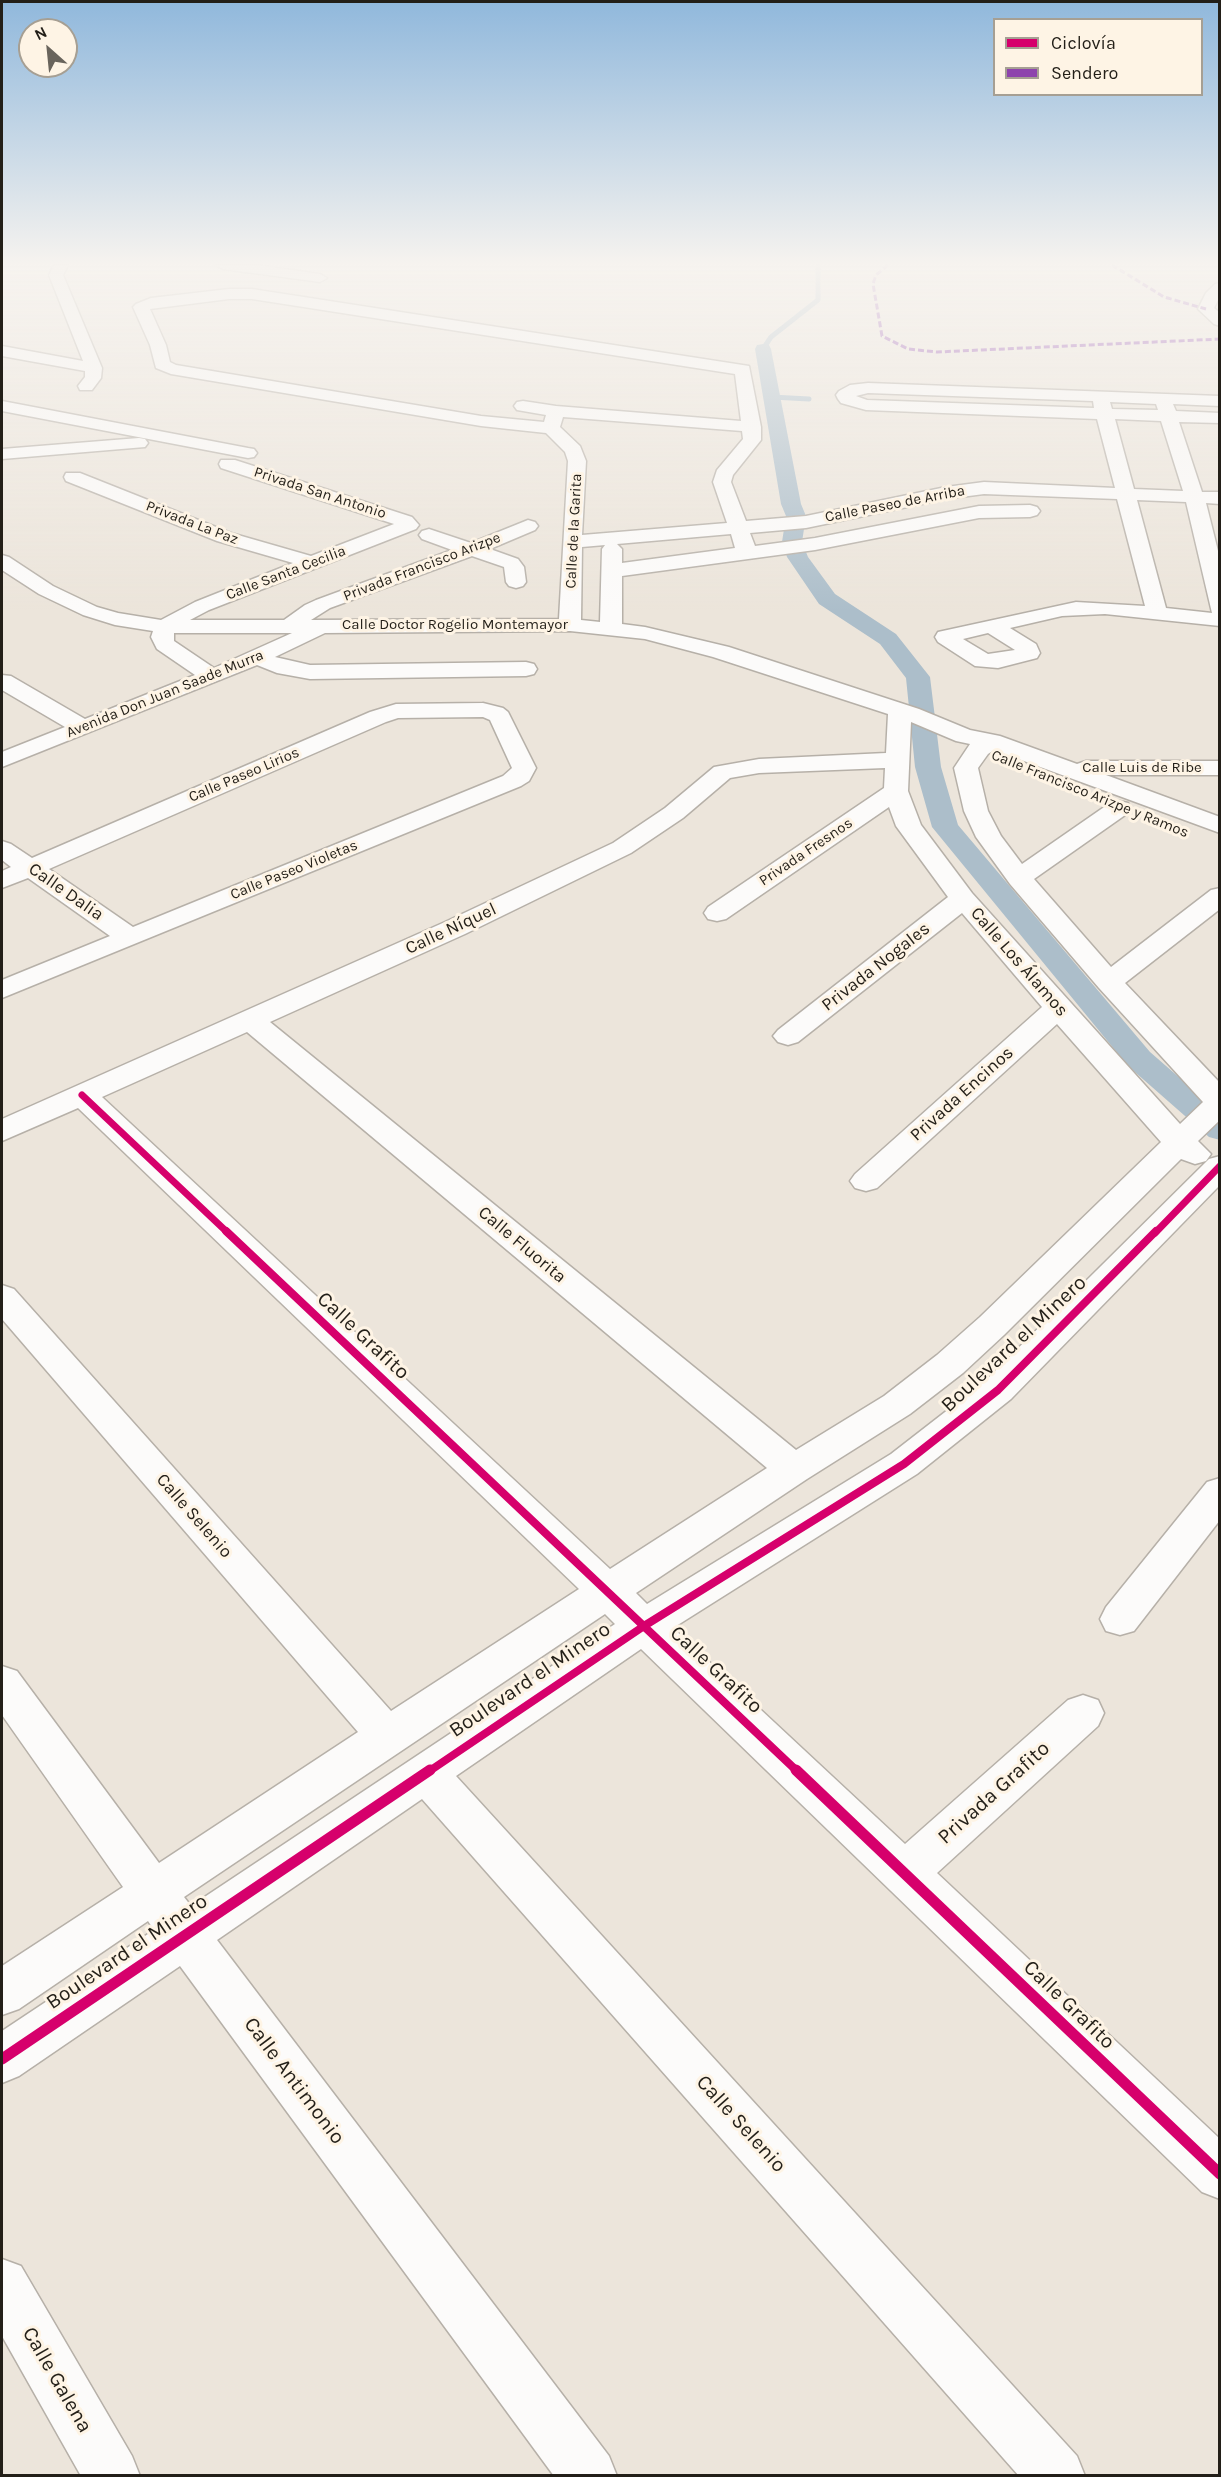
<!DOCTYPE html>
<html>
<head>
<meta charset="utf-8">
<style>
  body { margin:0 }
  #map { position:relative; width:1221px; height:2477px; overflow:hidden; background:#ece5db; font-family:Karla,sans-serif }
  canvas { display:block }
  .frame { position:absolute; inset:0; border:3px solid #231f18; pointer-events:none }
  .legend { position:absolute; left:993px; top:18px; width:210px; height:78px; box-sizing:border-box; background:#fef4e5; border:2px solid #a69f93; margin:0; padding:8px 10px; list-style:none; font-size:18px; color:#231f18 }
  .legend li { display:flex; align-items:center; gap:12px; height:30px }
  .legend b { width:30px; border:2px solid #a69f93 }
  .north { position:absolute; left:18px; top:18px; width:60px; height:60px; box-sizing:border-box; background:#fef4e5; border:2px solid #a69f93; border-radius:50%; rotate:333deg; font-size:16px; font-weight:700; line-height:24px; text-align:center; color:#231f18 }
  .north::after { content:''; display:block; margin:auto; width:21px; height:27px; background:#69645c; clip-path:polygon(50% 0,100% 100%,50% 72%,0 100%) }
</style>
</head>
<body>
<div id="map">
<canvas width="1221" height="2477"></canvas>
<div class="frame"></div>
<ul class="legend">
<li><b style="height:8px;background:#d6006c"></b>Ciclovía</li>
<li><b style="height:8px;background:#8e44ad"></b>Sendero</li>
</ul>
<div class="north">N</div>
</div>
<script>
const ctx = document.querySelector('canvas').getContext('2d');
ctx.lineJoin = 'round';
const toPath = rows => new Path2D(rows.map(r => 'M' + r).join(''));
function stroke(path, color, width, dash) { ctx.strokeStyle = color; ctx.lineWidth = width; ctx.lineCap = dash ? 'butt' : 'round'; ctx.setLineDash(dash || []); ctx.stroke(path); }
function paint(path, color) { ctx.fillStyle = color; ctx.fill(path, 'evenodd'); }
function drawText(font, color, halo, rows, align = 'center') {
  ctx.font = font + ' Karla,sans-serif'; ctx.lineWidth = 6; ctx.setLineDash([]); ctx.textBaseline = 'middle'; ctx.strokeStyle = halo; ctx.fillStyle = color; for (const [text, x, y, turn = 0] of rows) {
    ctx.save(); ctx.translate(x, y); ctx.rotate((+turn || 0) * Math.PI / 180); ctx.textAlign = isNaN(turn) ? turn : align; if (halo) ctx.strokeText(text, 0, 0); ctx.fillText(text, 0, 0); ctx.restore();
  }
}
stroke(toPath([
  [763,349,771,337,818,300,818,265],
  [772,397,809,399]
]), '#acbeca', 5);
paint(toPath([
  [763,344,769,345,771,349,801,504,806,516,802,542,808,557,835,594,896,634,930,677,941,767,958,825,1150,1052,1220,1113,1220,1140,1209,1137,1128,1066,932,827,915,767,906,678,880,644,819,604,787,557,782,542,786,516,781,504,755,349,757,345,763,344]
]), '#acbeca');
const minor = toPath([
  [54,265,68,265,63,275,102,368,101,378,92,390,80,390,78,386,85,377,85,371,2,356,2,346,83,361,49,275,54,265],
  [216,265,256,265,320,274,327,278,320,282,223,269,216,265],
  [1220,283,1220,296,1214,308,1220,313,1220,326,1214,324,1198,309,1206,293,1215,284,1220,283],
  [229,289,252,289,749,366,761,427,761,440,733,475,731,482,746,521,806,516,946,487,984,482,1115,488,1097,419,866,410,841,403,838,399,836,395,839,391,850,385,868,383,1220,396,1220,406,1173,404,1176,411,1220,413,1220,423,1179,422,1202,492,1220,492,1220,504,1206,503,1220,559,1220,626,1105,614,1062,616,1010,628,1036,644,1040,653,1037,658,998,668,975,666,938,642,935,637,938,632,1076,602,1145,606,1117,499,984,494,946,499,806,528,750,533,755,546,815,538,979,506,1030,505,1037,507,1040,511,1037,515,1030,517,979,518,815,550,622,576,622,624,645,627,729,647,919,709,970,730,1000,736,1077,764,1086,761,1220,761,1220,775,1106,775,1220,817,1220,833,994,750,988,754,978,768,988,811,1001,836,1022,864,1110,803,1119,801,1128,803,1131,808,1128,813,1034,879,1111,967,1211,890,1220,888,1220,909,1125,983,1220,1083,1220,1120,1198,1141,1211,1154,1206,1161,1195,1164,1181,1159,1004,1335,963,1373,910,1414,807,1479,636,1593,647,1604,891,1454,985,1381,1209,1159,1220,1156,1220,1185,1011,1399,917,1474,673,1628,905,1844,1068,1700,1083,1695,1098,1700,1104,1713,1098,1726,937,1873,1220,2139,1220,2199,1202,2192,641,1649,456,1776,1077,2456,1085,2476,1019,2476,422,1799,217,1940,609,2456,617,2476,554,2476,180,1966,19,2076,2,2083,2,2031,154,1930,148,1921,19,2009,2,2015,2,1966,123,1887,2,1715,2,1666,17,1671,159,1863,358,1732,2,1319,2,1285,14,1289,391,1711,579,1589,78,1108,2,1141,2,1119,445,922,613,843,665,808,714,767,759,759,886,753,888,714,713,657,645,639,570,631,325,633,275,657,310,665,526,662,534,664,537,669,534,674,526,676,310,679,277,673,257,665,2,767,2,752,65,727,2,690,2,675,11,676,85,719,195,675,157,649,151,637,153,631,115,625,83,615,39,594,2,570,2,555,9,557,53,586,97,607,118,613,161,620,195,602,293,563,217,541,66,481,64,477,66,473,80,473,231,533,311,556,394,524,221,468,219,464,221,460,235,460,412,517,419,525,416,529,209,610,190,620,284,620,305,605,316,600,452,550,422,539,419,535,422,531,429,529,471,543,528,520,535,522,538,526,535,530,490,549,518,559,524,567,526,582,523,586,516,588,509,586,506,582,504,567,472,556,330,608,311,620,559,619,568,461,565,452,546,433,481,426,171,374,156,368,150,345,133,307,136,304,151,298,229,289],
  [229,299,252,299,735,374,741,421,556,406,523,401,517,402,514,406,517,410,546,415,544,422,481,416,176,365,170,362,166,345,150,309,229,299],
  [868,393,1093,401,1094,408,867,400,856,396,868,393],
  [1110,402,1156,404,1158,410,1112,409,1110,402],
  [563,417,742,431,743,439,717,470,713,482,727,523,582,535,586,461,580,446,560,427,563,417],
  [1115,419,1161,421,1183,491,1134,489,1115,419],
  [1137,500,1186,502,1212,613,1166,608,1137,500],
  [731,534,735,548,622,563,622,549,617,544,731,534],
  [605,545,602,549,600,622,581,620,582,547,605,545],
  [174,633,292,633,214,668,174,641,174,633],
  [988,633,1015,650,988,654,963,639,988,633],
  [911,722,956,741,970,744,954,768,964,811,976,837,1010,884,1099,988,1203,1102,1180,1124,972,893,921,825,908,791,911,722],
  [885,768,884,788,708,907,704,913,708,919,717,921,726,919,889,807,896,826,948,897,778,1030,773,1036,778,1042,788,1045,798,1042,962,913,1042,1007,855,1174,850,1181,855,1188,866,1191,877,1188,1057,1024,1161,1142,980,1317,937,1355,884,1396,796,1450,270,1022,465,934,631,853,683,818,730,778,759,773,885,768],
  [247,1032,767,1468,610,1569,102,1097,247,1032],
  [605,1614,615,1624,191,1906,184,1897,605,1614],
  [2,401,248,448,254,449,257,453,254,457,248,458,2,411,2,401],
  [139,438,145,439,148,443,145,447,2,459,2,449,139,438],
  [483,703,503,708,508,712,536,768,529,781,521,786,2,998,2,980,110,936,28,878,2,888,2,871,11,867,2,860,2,841,11,844,32,858,370,712,396,704,483,703],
  [483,717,490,720,512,768,503,776,133,927,49,869,386,722,398,718,483,717],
  [1220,1478,1220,1520,1134,1631,1120,1635,1106,1631,1100,1619,1106,1607,1207,1482,1220,1478],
  [2,2259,21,2266,132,2456,140,2476,81,2476,2,2336,2,2259]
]);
stroke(minor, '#b6b0a8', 3);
paint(minor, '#fcfbfa');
stroke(toPath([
  [888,265,876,275,873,284,882,336,908,349,937,352,1220,339],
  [1112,265,1164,297,1206,309]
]), '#8e44ad', 3, [6, 3]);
stroke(toPath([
  [82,1095,228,1233],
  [1155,1233,1220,1166]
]), '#d6006c', 7);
stroke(toPath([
  [226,1231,798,1772],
  [428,1772,644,1626,904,1464,998,1390,1156,1231]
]), '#d6006c', 8);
stroke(toPath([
  [796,1770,1220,2174],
  [2,2059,430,1770]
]), '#d6006c', 11);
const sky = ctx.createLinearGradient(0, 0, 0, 612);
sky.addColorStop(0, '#90b8dc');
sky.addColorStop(0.43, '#f6f3ef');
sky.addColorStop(1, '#f6f3ef00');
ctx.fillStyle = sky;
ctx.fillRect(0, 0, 1221, 612);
drawText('15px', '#231f18', '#fef4e5', [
  ["Privada San Antonio",320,493,18],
  ["Calle Paseo de Arriba",895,504,-11],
  ["Privada La Paz",192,523,21],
  ["Calle de la Garita",574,531,-87],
  ["Privada Francisco Arizpe",422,567,-21],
  ["Calle Santa Cecilia",286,573,-21],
  ["Calle Doctor Rogelio Montemayor",455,625],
  ["Avenida Don Juan Saade Murra",165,694,-22],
  ["Calle Luis de Ribe",1142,768],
  ["Calle Paseo Lirios",244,775,-23],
  ["Calle Francisco Arizpe y Ramos",1090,794,22],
  ["Privada Fresnos",806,852,-34],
  ["Calle Paseo Violetas",294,870,-22]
]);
drawText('18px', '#231f18', '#fef4e5', [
  ["Calle Dalia",66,892,35],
  ["Calle Níquel",451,929,-25],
  ["Calle Los Álamos",1019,962,49],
  ["Privada Nogales",876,967,-38],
  ["Privada Encinos",962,1094,-42],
  ["Calle Fluorita",522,1245,40],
  ["Calle Selenio",194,1516,49]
]);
drawText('21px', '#231f18', '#fef4e5', [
  ["Calle Grafito",363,1336,43],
  ["Boulevard el Minero",1014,1344,-43],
  ["Calle Grafito",716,1670,43],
  ["Boulevard el Minero",530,1680,-34],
  ["Privada Grafito",994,1793,-42],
  ["Boulevard el Minero",127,1952,-34],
  ["Calle Grafito",1069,2005,44],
  ["Calle Antimonio",294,2081,53],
  ["Calle Selenio",741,2124,48],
  ["Calle Galena",57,2380,60]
]);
</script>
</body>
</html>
